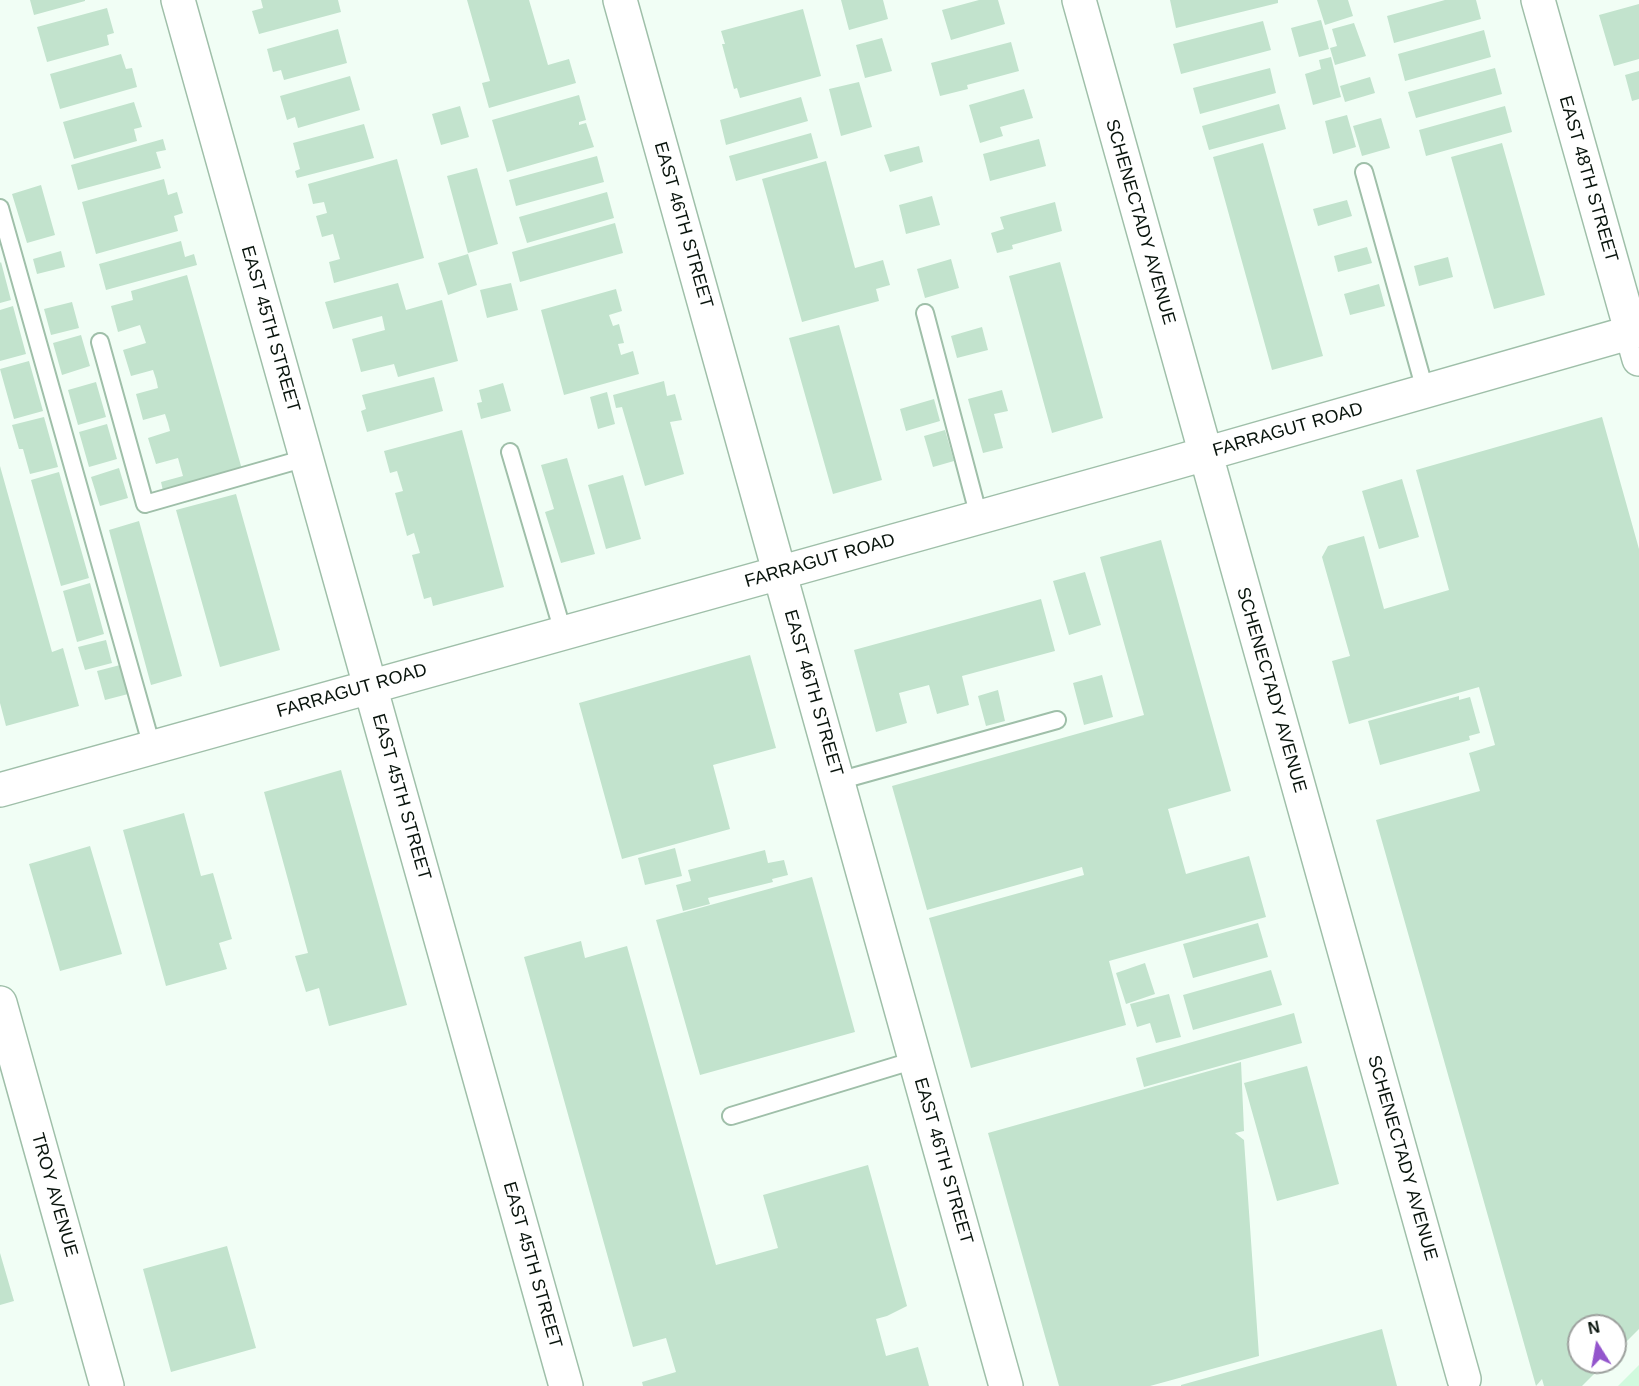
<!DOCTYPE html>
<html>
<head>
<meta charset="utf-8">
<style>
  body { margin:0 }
  #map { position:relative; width:1639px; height:1386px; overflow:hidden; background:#f1fef5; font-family:Helvetica,sans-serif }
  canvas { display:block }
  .north { position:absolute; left:1567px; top:1314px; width:60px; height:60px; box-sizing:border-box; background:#fff; border:2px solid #9da19e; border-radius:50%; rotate:349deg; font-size:16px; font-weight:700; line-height:24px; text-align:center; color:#09140d }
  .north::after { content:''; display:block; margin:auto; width:21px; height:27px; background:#9355cc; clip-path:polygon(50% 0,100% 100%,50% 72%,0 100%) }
</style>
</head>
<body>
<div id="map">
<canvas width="1639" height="1386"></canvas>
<div class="north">N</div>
</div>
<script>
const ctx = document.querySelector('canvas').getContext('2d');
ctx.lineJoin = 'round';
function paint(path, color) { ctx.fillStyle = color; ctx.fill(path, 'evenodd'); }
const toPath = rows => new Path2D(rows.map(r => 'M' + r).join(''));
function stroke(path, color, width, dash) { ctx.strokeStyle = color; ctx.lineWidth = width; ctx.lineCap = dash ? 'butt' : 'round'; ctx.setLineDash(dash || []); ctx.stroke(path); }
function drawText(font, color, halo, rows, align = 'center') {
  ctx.font = font + ' Helvetica,sans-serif'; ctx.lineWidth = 5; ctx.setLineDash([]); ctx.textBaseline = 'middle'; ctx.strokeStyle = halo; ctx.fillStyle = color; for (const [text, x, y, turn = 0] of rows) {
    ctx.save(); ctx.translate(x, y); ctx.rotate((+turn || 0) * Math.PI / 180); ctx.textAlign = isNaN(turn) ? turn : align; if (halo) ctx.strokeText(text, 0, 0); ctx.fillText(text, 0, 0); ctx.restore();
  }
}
paint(toPath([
  [1639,1365,1639,1386,1618,1386]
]), '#d1fade');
paint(toPath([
  [30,0,85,0,85,1,34,15],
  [261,0,338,0,341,12,259,34,252,11,263,8],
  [467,0,529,0,548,65,569,59,576,83,489,108,482,83,490,81],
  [841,0,883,0,888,19,849,30],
  [979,0,998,0,1005,24,951,40,942,10],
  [1170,0,1278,0,1278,3,1176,28],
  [1317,0,1348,0,1353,16,1325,25],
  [1445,0,1476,0,1481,19,1394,43,1387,16],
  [1639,4,1639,59,1614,66,1599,15],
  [107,8,114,33,107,35,109,45,47,62,37,27],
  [803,9,821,76,740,98,737,88,734,89,722,44,725,44,721,31],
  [1321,20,1329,49,1299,57,1291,28],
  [1263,21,1271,50,1181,74,1173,44],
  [1354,23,1366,56,1335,65,1330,48,1337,46,1332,29],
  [338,29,347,63,284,80,281,70,273,72,267,49],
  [1484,30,1491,57,1405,81,1398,54],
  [882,38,892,71,865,78,856,45],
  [1011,42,1019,71,967,85,968,89,940,96,931,63],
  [121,54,126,69,132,68,137,87,60,109,50,74],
  [1331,57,1341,97,1313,105,1305,74,1321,69,1319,60],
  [1270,68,1276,93,1200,114,1193,88],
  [1495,68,1502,94,1416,118,1408,92],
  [1639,71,1639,99,1632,101,1625,75],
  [350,76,360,110,298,128,295,117,287,120,280,96],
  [1370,77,1375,93,1345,102,1340,86],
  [859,82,872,127,841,136,829,89],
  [1024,89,1033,118,1000,127,1003,136,980,143,969,105],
  [579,95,586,120,579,122,579,125,586,123,594,147,507,172,492,120],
  [801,97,808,121,726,145,720,120],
  [134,102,142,127,134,129,137,141,74,159,63,122],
  [1279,104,1286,129,1209,150,1202,126],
  [460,106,469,137,441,145,432,114],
  [1505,106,1512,132,1426,156,1419,130],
  [1347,115,1356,147,1333,154,1325,121],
  [1381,118,1390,148,1362,156,1353,126],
  [364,124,374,158,297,178,295,171,300,169,293,143],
  [811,133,818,158,736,181,729,156],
  [163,139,166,150,156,152,161,168,78,190,71,165],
  [1039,139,1046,166,990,181,983,154],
  [1263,143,1323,356,1272,370,1213,157],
  [1502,143,1545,295,1494,309,1451,157],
  [919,146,923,162,890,172,884,155],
  [597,156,604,182,516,206,509,180],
  [397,159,424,258,334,283,329,262,340,259,336,245,333,234,322,237,316,216,327,213,324,202,313,204,308,184],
  [826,161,855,268,883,260,890,285,876,289,879,301,802,322,762,179],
  [477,168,498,244,468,253,447,176],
  [164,179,168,195,177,192,183,213,174,216,178,231,96,254,82,202],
  [41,185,55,235,27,243,12,194],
  [607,192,614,218,527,243,519,217],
  [932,196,940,225,906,234,899,205],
  [1347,200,1352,216,1318,226,1313,209],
  [1055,202,1062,231,1012,245,1013,249,997,253,991,233,1004,229,1000,217],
  [615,223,623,253,520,282,512,252],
  [181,241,185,257,194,254,197,265,106,290,99,264],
  [1367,247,1372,263,1338,272,1334,256],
  [61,251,65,267,37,274,33,259],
  [468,254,477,285,448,295,438,263],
  [1448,257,1453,277,1419,286,1414,266],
  [951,259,959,288,925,298,917,269],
  [1,262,11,300,0,303,0,263],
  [1060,262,1103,418,1052,433,1009,276],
  [187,275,243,473,164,495,161,482,183,476,178,458,156,464,148,438,170,431,168,423,165,414,143,420,136,394,158,388,156,379,153,370,131,376,123,350,146,343,140,325,118,332,111,306,133,300,131,291],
  [398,283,406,310,442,300,458,361,398,377,394,364,361,372,352,339,385,330,382,316,333,329,325,302],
  [511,283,518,310,487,318,480,290],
  [1379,284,1385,306,1350,315,1344,294],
  [616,289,622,311,609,315,613,326,619,324,624,343,618,344,621,355,633,351,639,374,564,395,541,310],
  [72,302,79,328,51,335,44,309],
  [13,306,26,354,0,361,0,310],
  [839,325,882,480,833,494,789,338],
  [982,327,988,350,957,358,951,336],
  [81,335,90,366,62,375,53,343],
  [29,361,43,411,14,419,0,369],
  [434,377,443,411,367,432,361,411,366,409,362,395],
  [664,381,667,396,675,394,682,420,670,422,684,474,645,486,622,407,616,408,613,395],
  [96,382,106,417,78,425,68,390],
  [503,383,511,411,481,419,477,403,482,402,479,390],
  [1002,390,1008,411,994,414,1003,448,983,453,968,399],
  [607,392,615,424,598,429,590,397],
  [934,399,940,421,906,431,900,409],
  [44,417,58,467,30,474,23,449,19,449,12,425],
  [1602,417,1639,549,1639,1329,1615,1353,1615,1326,1579,1326,1579,1362,1606,1362,1582,1386,1544,1386,1542,1379,1536,1386,1376,820,1480,791,1469,753,1495,745,1479,687,1349,724,1332,661,1350,656,1322,557,1328,546,1364,536,1384,609,1449,590,1416,470],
  [107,424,117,459,89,467,79,432],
  [462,430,504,587,433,606,431,597,424,599,412,555,420,553,414,533,407,536,395,493,403,491,397,471,390,473,384,451],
  [945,430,954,461,933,467,924,436],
  [567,458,595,554,561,563,545,512,554,509,541,465],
  [0,466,52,652,63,648,79,706,6,726,0,703],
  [119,468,128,498,100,506,91,477],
  [59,472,89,578,61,586,31,480],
  [623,475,641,539,606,549,588,485],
  [1402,479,1419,537,1379,549,1362,491],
  [236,494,280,650,220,667,176,510],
  [139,521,182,676,151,685,109,530],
  [1161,540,1231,791,1168,809,1186,874,1249,856,1266,917,1109,961,1126,1025,971,1068,929,918,1084,875,1082,867,927,910,892,786,1144,715,1100,557],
  [1085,572,1101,625,1069,635,1053,581],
  [90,583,104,634,77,642,63,591],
  [1041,599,1055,651,962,676,969,705,937,714,929,685,899,693,907,723,876,732,854,650],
  [106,640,112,663,85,670,78,647],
  [750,655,776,748,713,765,730,829,622,859,579,703],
  [124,664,132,693,105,700,97,671],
  [1102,675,1113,717,1084,725,1073,683],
  [998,690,1005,721,986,726,978,696],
  [1459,696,1459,700,1470,697,1480,733,1469,736,1470,740,1380,765,1368,721],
  [341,770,407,1005,329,1026,319,988,306,992,295,956,308,953,264,792],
  [184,813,201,876,213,873,232,939,219,943,227,969,166,986,123,830],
  [90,846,122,954,60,971,29,864],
  [675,848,682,876,645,885,638,858],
  [765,850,768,863,784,860,788,875,772,879,773,882,708,898,710,904,683,911,676,885,691,881,688,870],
  [812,877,855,1032,700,1075,656,920],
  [1258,923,1268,957,1193,978,1183,944],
  [581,941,585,958,627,946,716,1265,778,1248,763,1195,868,1165,907,1306,887,1316,876,1319,886,1356,918,1347,929,1386,643,1386,642,1382,676,1372,666,1338,633,1347,524,957],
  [1145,963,1155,994,1126,1004,1116,973],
  [1271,970,1282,1005,1193,1030,1183,995],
  [1169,994,1181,1037,1156,1043,1150,1023,1137,1027,1130,1004],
  [1294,1013,1302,1043,1144,1087,1136,1058],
  [1241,1062,1244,1131,1235,1133,1244,1140,1259,1356,1150,1386,1059,1386,988,1133],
  [1307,1066,1339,1184,1277,1201,1244,1083],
  [227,1246,256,1348,171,1372,143,1269],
  [0,1253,14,1301,0,1305],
  [1382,1329,1397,1386,1181,1386,1181,1385]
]), '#c2e3cd');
const service = toPath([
  [1364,172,1425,390],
  [0,208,152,747],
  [925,313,979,517],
  [100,342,145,504,306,458],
  [510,452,563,632],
  [838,781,1057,720],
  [731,1116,915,1060]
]);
const minor = toPath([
  [178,0,566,1386],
  [620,0,1006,1386],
  [1079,0,1464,1379],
  [1538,0,1639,359],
  [0,790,1156,468,1639,330],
  [0,1003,107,1386]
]);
stroke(service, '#9fbfa9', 20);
stroke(minor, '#9fbfa9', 36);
stroke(service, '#fff', 16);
stroke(minor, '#fff', 33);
drawText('18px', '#09140d', '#fff', [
  ["EAST 48TH STREET",1588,179,74],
  ["SCHENECTADY AVENUE",1140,222,74],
  ["EAST 46TH STREET",683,225,74],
  ["EAST 45TH STREET",270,329,74],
  ["FARRAGUT ROAD",1288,430,-16],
  ["FARRAGUT ROAD",820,561,-16],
  ["SCHENECTADY AVENUE",1271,690,74],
  ["FARRAGUT ROAD",352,691,-16],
  ["EAST 46TH STREET",813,693,74],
  ["EAST 45TH STREET",401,797,74],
  ["SCHENECTADY AVENUE",1402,1158,74],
  ["EAST 46TH STREET",943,1161,74],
  ["TROY AVENUE",54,1195,74],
  ["EAST 45TH STREET",532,1265,74]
]);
</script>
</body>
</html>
